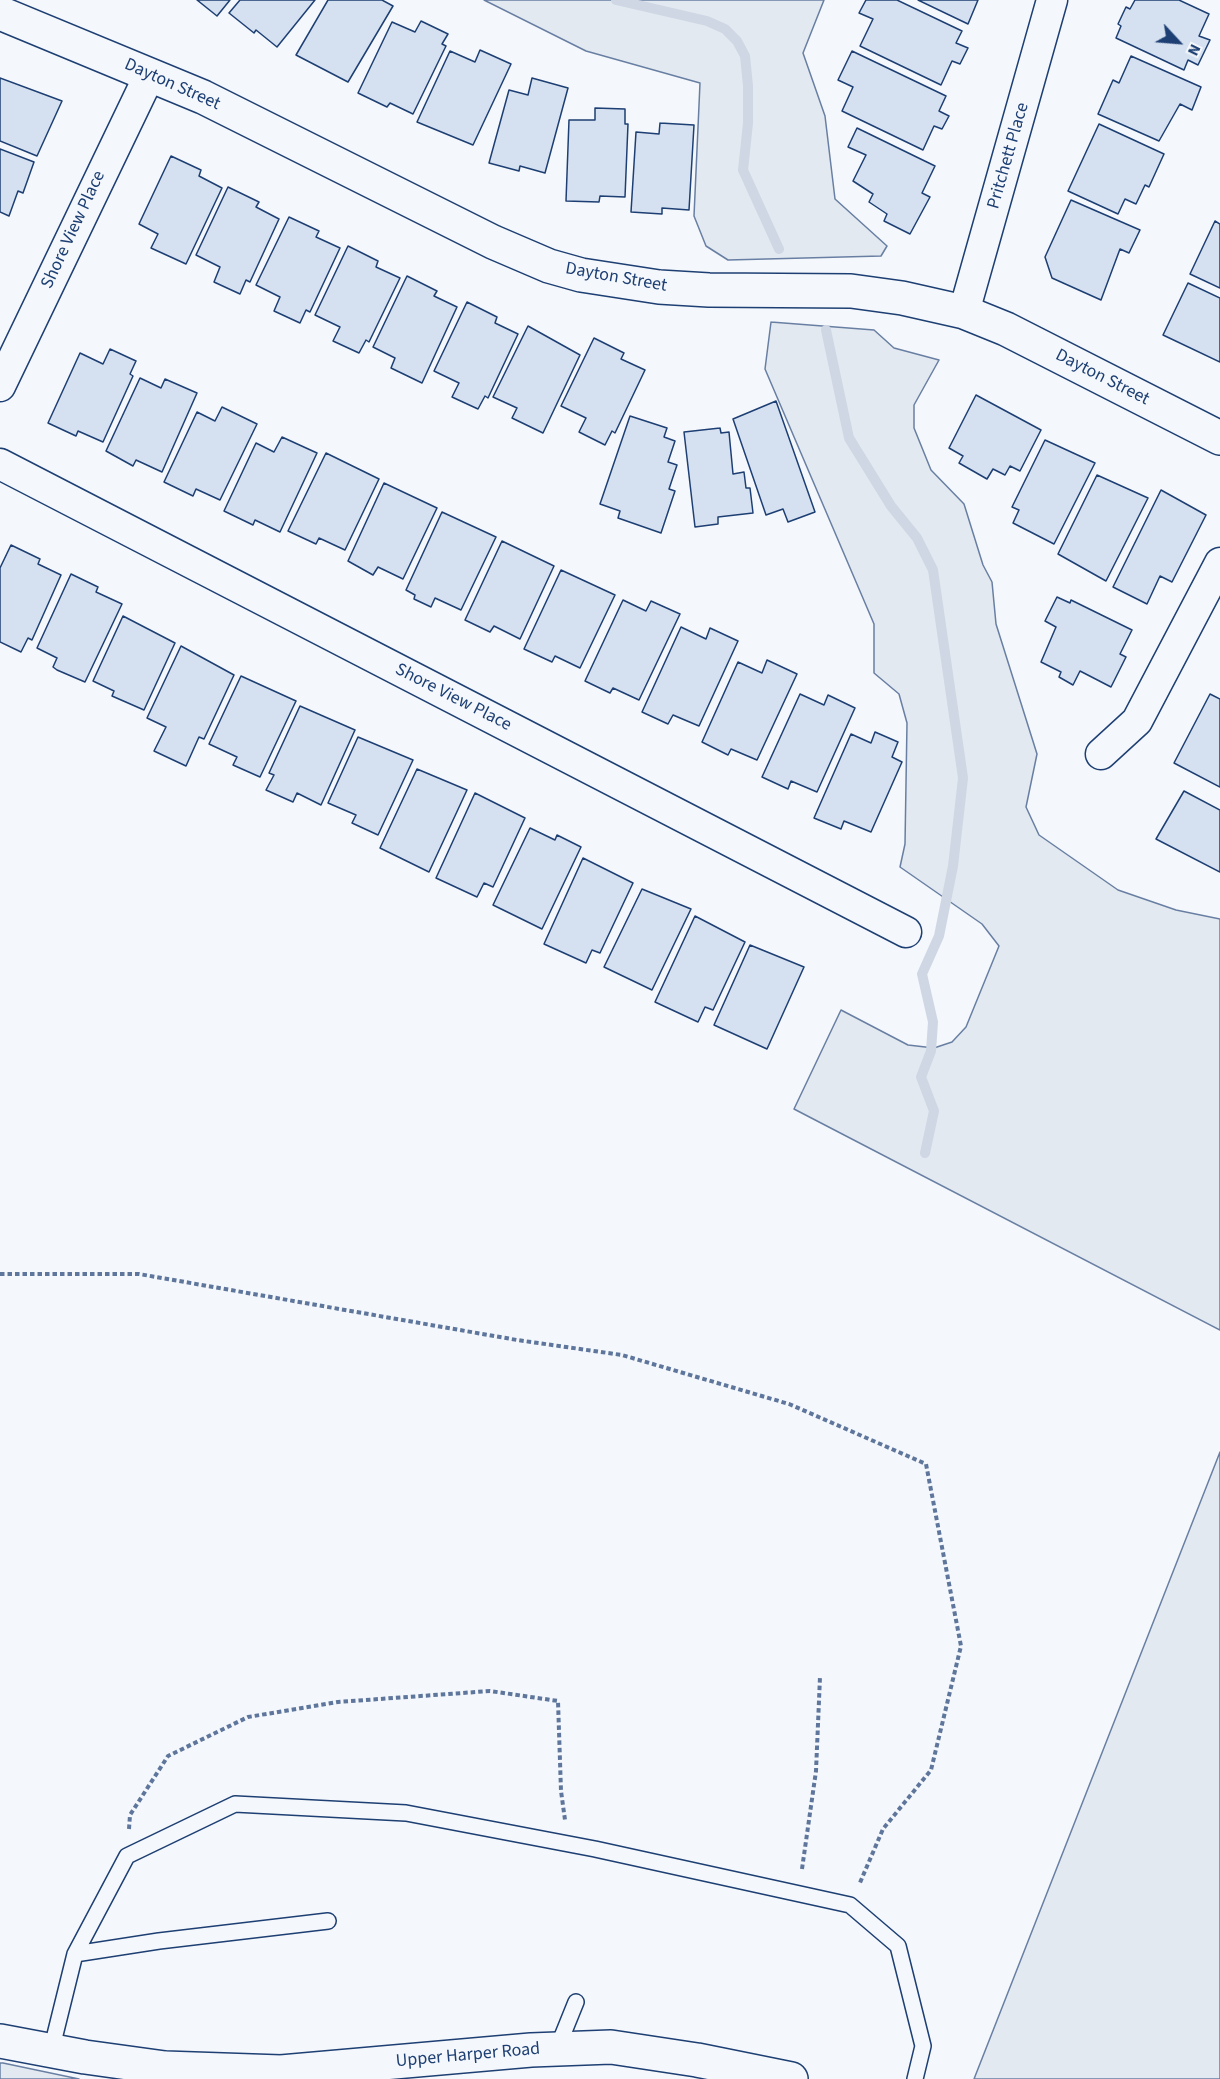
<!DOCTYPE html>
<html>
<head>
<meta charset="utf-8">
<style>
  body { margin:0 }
  #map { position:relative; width:1220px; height:2079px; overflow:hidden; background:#f4f7fb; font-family:"Source Sans 3",sans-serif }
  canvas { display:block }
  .north { position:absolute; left:1148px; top:12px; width:60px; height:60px; -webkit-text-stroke:4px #f4f7fb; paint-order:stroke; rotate:116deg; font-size:16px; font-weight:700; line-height:24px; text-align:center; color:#1d3f73 }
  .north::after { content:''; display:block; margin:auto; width:21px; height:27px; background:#1d3f73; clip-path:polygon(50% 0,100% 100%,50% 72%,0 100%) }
</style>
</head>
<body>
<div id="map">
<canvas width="1220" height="2079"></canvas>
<div class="north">N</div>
</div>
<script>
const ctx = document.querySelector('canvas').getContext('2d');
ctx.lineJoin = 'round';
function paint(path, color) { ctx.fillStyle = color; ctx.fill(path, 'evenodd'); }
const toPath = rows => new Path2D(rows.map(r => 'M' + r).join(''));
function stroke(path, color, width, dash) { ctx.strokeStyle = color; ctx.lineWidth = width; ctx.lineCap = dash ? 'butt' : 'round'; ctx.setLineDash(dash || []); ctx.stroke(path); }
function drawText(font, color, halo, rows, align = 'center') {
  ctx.font = font + ' "Source Sans 3",sans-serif'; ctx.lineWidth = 4.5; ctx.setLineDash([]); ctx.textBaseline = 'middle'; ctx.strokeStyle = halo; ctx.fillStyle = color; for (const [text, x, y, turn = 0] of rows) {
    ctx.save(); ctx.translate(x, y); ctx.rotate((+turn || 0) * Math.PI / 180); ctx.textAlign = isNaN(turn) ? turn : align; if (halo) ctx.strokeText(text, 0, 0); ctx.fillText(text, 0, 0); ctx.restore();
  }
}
const green = toPath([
  [484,0,824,0,803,53,825,116,835,199,887,246,881,256,728,260,706,246,694,216,700,83,586,51,484,0],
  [771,322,874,330,894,348,939,360,914,405,914,428,931,470,964,504,983,565,992,582,996,624,1037,754,1026,807,1039,835,1118,890,1176,910,1220,919,1220,1330,794,1109,841,1010,908,1045,934,1048,952,1042,966,1027,999,946,982,924,900,867,905,844,907,723,899,694,874,673,874,624,765,369,771,322],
  [1220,1452,1220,2079,974,2079,1220,1452],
  [0,2063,3,2063,79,2079,0,2079,0,2063]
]);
paint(green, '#e3e9f0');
stroke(green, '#687fa3', 1.5);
stroke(toPath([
  [616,0,707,21,725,29,737,41,745,56,748,86,748,123,743,170,779,249],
  [826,330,849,438,891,506,917,538,933,570,963,778,953,866,939,936,922,974,933,1022,931,1051,921,1077,934,1111,925,1153]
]), '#cfd7e4', 10);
const building = toPath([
  [197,0,230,0,217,16,197,0],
  [240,0,315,0,277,47,256,30,254,33,229,13,240,0],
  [328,0,382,0,393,6,348,82,296,55,328,0],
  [866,0,897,0,962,31,956,43,968,48,960,64,952,61,941,85,860,46,873,19,859,13,866,0],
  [918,0,978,0,968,24,918,0],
  [1135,0,1179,0,1209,14,1199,36,1210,40,1198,65,1188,60,1184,70,1116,38,1121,26,1118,24,1126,7,1130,9,1135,0],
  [421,21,448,34,442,44,446,46,413,114,390,103,387,107,358,93,392,22,415,32,421,21],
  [480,50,511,64,473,145,417,122,450,51,475,62,480,50],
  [852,51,946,96,939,111,949,116,942,129,934,126,923,150,842,111,853,87,838,80,852,51],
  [1131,56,1201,87,1192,110,1180,104,1159,141,1098,114,1113,80,1119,83,1131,56],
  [0,78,62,101,37,156,0,141,0,78],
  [532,78,568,88,545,173,520,166,519,171,489,163,509,90,528,95,532,78],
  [595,108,625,109,625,124,628,124,625,197,600,196,599,202,566,201,569,120,595,120,595,108],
  [660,123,694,125,689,210,662,208,662,214,631,212,636,132,659,134,660,123],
  [1099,124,1164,154,1149,187,1145,185,1136,204,1125,199,1118,214,1068,191,1099,124],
  [857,128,935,166,922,193,930,197,910,234,884,221,887,214,869,202,873,194,853,181,866,155,848,147,857,128],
  [0,149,34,162,23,193,18,191,9,216,0,212,0,149],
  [171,156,201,170,199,176,222,188,186,264,151,248,158,234,139,224,171,156],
  [228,187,259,202,256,207,279,219,250,282,246,280,240,294,214,282,220,267,196,255,228,187],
  [1071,200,1140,230,1129,253,1120,249,1101,300,1052,278,1045,257,1071,200],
  [289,217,319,231,316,237,340,248,310,312,306,310,300,323,274,311,280,297,256,285,289,217],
  [1215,221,1220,224,1220,288,1190,274,1215,221],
  [348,246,378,261,376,267,400,278,369,342,366,340,359,353,333,341,340,327,315,315,348,246],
  [407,276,437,291,434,296,457,307,422,383,391,368,395,358,373,347,407,276],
  [1188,283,1220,298,1220,362,1163,335,1188,283],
  [467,302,497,317,495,323,518,334,488,398,485,396,478,409,452,397,459,383,434,371,467,302],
  [528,326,580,355,543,433,512,418,517,408,493,397,528,326],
  [594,338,624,353,621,359,645,370,615,433,612,431,605,445,579,432,586,418,561,406,594,338],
  [110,349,136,361,130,374,133,376,103,442,78,431,76,436,48,423,80,353,103,364,110,349],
  [140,378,161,388,165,379,197,393,162,472,136,460,133,466,106,451,140,378],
  [976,395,1041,430,1020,471,1010,466,1005,475,993,469,987,479,959,463,963,456,949,448,976,395],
  [776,401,815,512,788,522,783,509,766,515,733,419,776,401],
  [222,407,257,424,220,500,196,489,193,496,164,482,197,412,215,421,222,407],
  [630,416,667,428,664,437,675,441,668,462,677,465,669,489,675,491,661,533,618,518,620,511,600,504,630,416],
  [720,428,721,433,729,432,733,474,744,472,746,488,750,488,753,513,718,517,718,524,695,527,684,432,720,428],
  [282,437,317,453,280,532,255,520,253,525,224,511,256,443,274,452,282,437],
  [1045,440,1095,463,1054,544,1013,523,1019,510,1012,507,1045,440],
  [326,453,379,479,345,550,319,538,316,544,288,531,326,453],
  [1097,475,1148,498,1106,581,1058,554,1097,475],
  [384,483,437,508,403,579,378,567,373,575,348,561,384,483],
  [1161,490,1206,515,1172,582,1160,576,1147,604,1113,587,1161,490],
  [442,512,496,537,461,610,435,598,431,607,414,599,415,595,406,590,442,512],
  [502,541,554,566,520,639,494,626,490,632,465,620,502,541],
  [11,545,40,559,38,564,61,575,32,640,28,638,21,652,0,642,0,568,11,545],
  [561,570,615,595,580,668,555,656,552,662,524,649,561,570],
  [71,574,98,587,96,592,122,604,85,682,57,670,53,667,57,658,37,648,71,574],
  [1057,597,1070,603,1071,600,1132,630,1120,654,1126,657,1111,687,1080,671,1073,685,1059,677,1061,672,1041,662,1056,627,1045,621,1057,597],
  [623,600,646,611,651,601,680,614,639,700,613,688,610,693,585,681,623,600],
  [123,616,175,643,144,710,112,696,114,691,93,681,123,616],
  [681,627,706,639,710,628,738,641,699,726,673,715,668,724,642,712,681,627],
  [181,646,234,675,204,739,199,737,186,766,154,751,166,727,147,718,181,646],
  [767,660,797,674,757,760,731,749,728,755,702,742,738,662,762,673,767,660],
  [241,676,296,701,260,777,233,765,237,757,209,744,241,676],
  [800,694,824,705,828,695,855,708,817,792,791,781,788,789,762,777,800,694],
  [1210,694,1220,699,1220,787,1174,763,1210,694],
  [300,706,355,730,321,805,297,793,293,802,266,790,274,775,269,773,300,706],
  [875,732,898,742,892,757,902,762,871,832,844,821,841,829,814,818,851,734,871,743,875,732],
  [358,737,413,760,378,835,352,823,356,815,328,803,358,737],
  [417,769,467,790,429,872,380,848,417,769],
  [1184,791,1220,810,1220,872,1156,839,1184,791],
  [475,793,525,818,493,887,484,883,477,897,436,878,475,793],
  [530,828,555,840,557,835,581,847,542,929,493,905,530,828],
  [583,858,633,883,600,953,592,950,586,963,544,944,583,858],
  [642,889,691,909,652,990,604,967,642,889],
  [695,916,745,942,713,1010,705,1007,698,1022,655,1002,695,916],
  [750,945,804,967,767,1049,714,1025,750,945]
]);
paint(building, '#d5e0f0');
stroke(building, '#1d3f73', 1.5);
const lane = toPath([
  [75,1954,159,1941,328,1921],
  [557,2049,576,2002],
  [51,2051,75,1954,127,1856,235,1804,406,1813,595,1849,850,1905,898,1946,923,2046,915,2079]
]);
const street = toPath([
  [964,312,1052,0],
  [0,386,150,74],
  [0,464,906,932],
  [1101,754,1137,721,1220,563]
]);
const secondary = toPath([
  [0,13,203,97,493,242,549,266,581,275,659,287,709,290,851,291,902,298,964,312,1006,329,1220,438],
  [0,2041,85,2057,165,2068,281,2072,531,2050,611,2047,697,2060,791,2079]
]);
stroke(lane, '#1d3f73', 18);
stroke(street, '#1d3f73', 33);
stroke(secondary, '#1d3f73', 36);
stroke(toPath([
  [0,1274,139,1274,517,1340,622,1355,789,1404,926,1464,961,1646,931,1770,883,1829,859,1885],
  [129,1829,130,1815,168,1756,248,1717,338,1702,490,1691,558,1701,561,1791,565,1820],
  [802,1869,816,1771,820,1677]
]), '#5e769c', 4, [4.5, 3]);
stroke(lane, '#f4f7fb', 15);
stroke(street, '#f4f7fb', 30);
stroke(secondary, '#f4f7fb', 33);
drawText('18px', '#1d3f73', '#f4f7fb', [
  ["Dayton Street",172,85,24],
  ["Pritchett Place",1009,156,-74],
  ["Shore View Place",74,230,-65],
  ["Dayton Street",616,278,10],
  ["Dayton Street",1102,378,27],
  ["Shore View Place",453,698,27],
  ["Upper Harper Road",468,2056,-5]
]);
</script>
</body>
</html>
